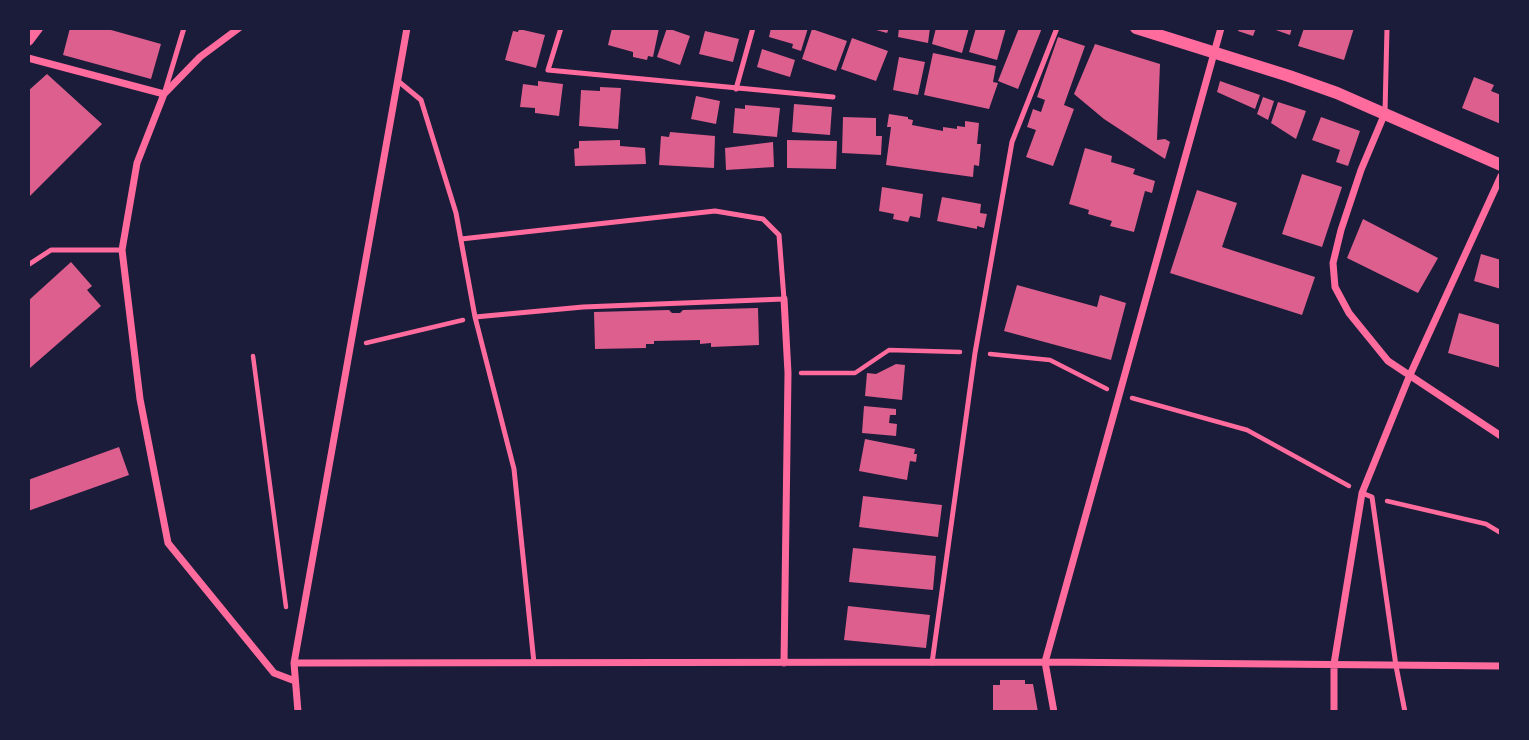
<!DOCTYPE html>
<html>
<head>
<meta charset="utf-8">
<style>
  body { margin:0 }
  #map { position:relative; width:1529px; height:740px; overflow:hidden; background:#1b1b3a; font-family:Inter,sans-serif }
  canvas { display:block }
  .frame { position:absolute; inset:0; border:30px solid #1b1b3a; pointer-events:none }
</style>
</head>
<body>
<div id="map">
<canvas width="1529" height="740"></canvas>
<div class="frame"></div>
</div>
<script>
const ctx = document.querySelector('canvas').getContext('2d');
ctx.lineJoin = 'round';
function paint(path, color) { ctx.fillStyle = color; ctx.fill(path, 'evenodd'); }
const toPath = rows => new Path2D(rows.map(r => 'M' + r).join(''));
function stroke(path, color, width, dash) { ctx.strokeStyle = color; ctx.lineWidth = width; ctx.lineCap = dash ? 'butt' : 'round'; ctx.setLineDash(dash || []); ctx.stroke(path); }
paint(toPath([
  [70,28,104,28,161,44,151,79,63,55],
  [612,28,659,28,653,57,648,56,647,60,633,57,633,52,608,45],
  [667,28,690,36,680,65,657,57],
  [771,28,808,28,801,51,792,48,793,44,769,37],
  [869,28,889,28,887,33],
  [899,28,930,28,928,43,898,37],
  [936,28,969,28,962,53,932,44],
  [976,28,1006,28,997,60,969,52],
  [1019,28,1042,28,1018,89,998,81],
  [1239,28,1256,28,1253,36,1238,31],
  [1270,28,1292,28,1290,35],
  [1304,28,1354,28,1344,60,1298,46],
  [519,29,545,35,536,68,505,60,513,31,518,32],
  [812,29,847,41,836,71,802,59],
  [705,31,739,39,733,62,699,54],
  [1058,37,1085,46,1064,105,1074,109,1053,166,1026,157,1036,130,1027,127,1033,109,1041,112,1045,100,1037,97],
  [852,38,888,51,876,81,841,69],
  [1095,44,1160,64,1157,140,1165,139,1170,142,1165,159,1104,119,1074,94],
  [762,49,795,60,790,77,757,67],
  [933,53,996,66,993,82,998,83,989,109,924,95],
  [899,57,925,62,918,95,893,90],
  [47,74,102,124,28,198,28,91],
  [1474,77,1494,85,1491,91,1501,95,1501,124,1462,108],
  [538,81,563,84,559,116,535,113,535,108,520,107,523,84,538,86],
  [1220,81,1260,95,1255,109,1217,92],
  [600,87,621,88,618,129,579,126,581,90,600,91],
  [696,96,720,101,716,124,691,119],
  [1263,97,1274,101,1268,120,1257,114],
  [1278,102,1306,111,1296,139,1271,123],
  [794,104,832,107,830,135,792,132],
  [745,105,780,108,777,137,733,133,735,108,745,109],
  [889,114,908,117,908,119,913,120,912,125,943,131,943,127,957,129,957,126,965,127,965,121,979,123,977,144,981,144,979,166,974,165,973,177,886,165,891,127,887,127],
  [843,117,876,118,876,136,882,136,881,155,842,153],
  [1321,117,1360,131,1348,166,1336,162,1340,150,1312,140],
  [670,132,715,136,714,168,659,165,661,136,669,137],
  [620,140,620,146,645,148,646,164,575,166,574,149,579,148,579,141],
  [787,140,837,141,836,169,787,168],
  [773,142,774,167,726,170,725,148],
  [1085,148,1112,156,1111,162,1135,169,1133,174,1155,181,1152,193,1145,191,1134,232,1110,226,1112,221,1088,214,1089,210,1069,204],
  [1302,174,1342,187,1322,247,1282,234],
  [882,187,923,194,920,218,910,216,908,222,893,219,894,214,879,211],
  [1197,190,1237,203,1222,247,1315,277,1302,315,1170,273],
  [942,197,981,204,980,213,987,214,984,228,977,226,977,229,937,221],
  [1363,219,1438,258,1418,293,1347,258],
  [1481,254,1501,260,1501,289,1474,281],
  [71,262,92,286,87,290,101,306,30,368,28,366,28,301],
  [1017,285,1097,307,1100,295,1126,303,1111,360,1004,331],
  [758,308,759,345,711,347,711,343,700,344,700,340,654,341,654,344,646,344,646,348,595,349,594,312,669,310,672,313,680,313,683,310],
  [1459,313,1501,325,1501,368,1448,353],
  [896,364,905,365,902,400,865,396,867,373,876,374],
  [864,406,896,409,896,415,890,415,889,423,897,424,896,436,862,433],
  [865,439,915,449,914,454,917,454,916,462,910,461,907,480,859,471],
  [119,447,129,475,28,511,28,480],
  [863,496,942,505,938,537,859,527],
  [853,548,936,556,933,590,849,582],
  [848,606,930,615,926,648,844,640],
  [1000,680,1025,680,1025,684,1033,684,1038,712,993,712,993,685,1000,685]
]), '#dd5f8e');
stroke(toPath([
  [366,343,463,320],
  [990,354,1050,360,1107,389],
  [253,356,286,607],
  [801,373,855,373,889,350,960,352],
  [1132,398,1247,430,1349,486],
  [1387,501,1486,524,1501,533]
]), '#ff6b9d', 4.5);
stroke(toPath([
  [561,28,548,70,833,97],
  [398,81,421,100,456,213,475,317,514,469,534,663],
  [736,89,753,28],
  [165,91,184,28],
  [1385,112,1387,28],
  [461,239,715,211,763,219,779,235,784,299,583,307,475,317],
  [28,265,51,250,122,250],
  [1362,493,1372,497,1396,666,1405,712],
  [932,663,975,353,1012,142,1057,28]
]), '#ff6b9d', 5);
stroke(toPath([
  [239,28,200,57,164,94,137,163,122,250,140,399,168,543,274,673,295,681],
  [28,58,164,94],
  [1385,113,1361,170,1341,230,1333,263,1335,287,1349,313,1388,361,1501,436],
  [294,663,1045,662,1501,666],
  [784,663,788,373,784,299],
  [298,712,294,663,407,28],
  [1054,712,1045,662,1221,28],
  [1334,712,1334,664,1362,493,1409,377,1501,176]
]), '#ff6b9d', 7);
stroke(toPath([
  [1136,28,1289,76,1337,93,1501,165],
  [28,40,37,28]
]), '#ff6b9d', 12);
</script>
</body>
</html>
